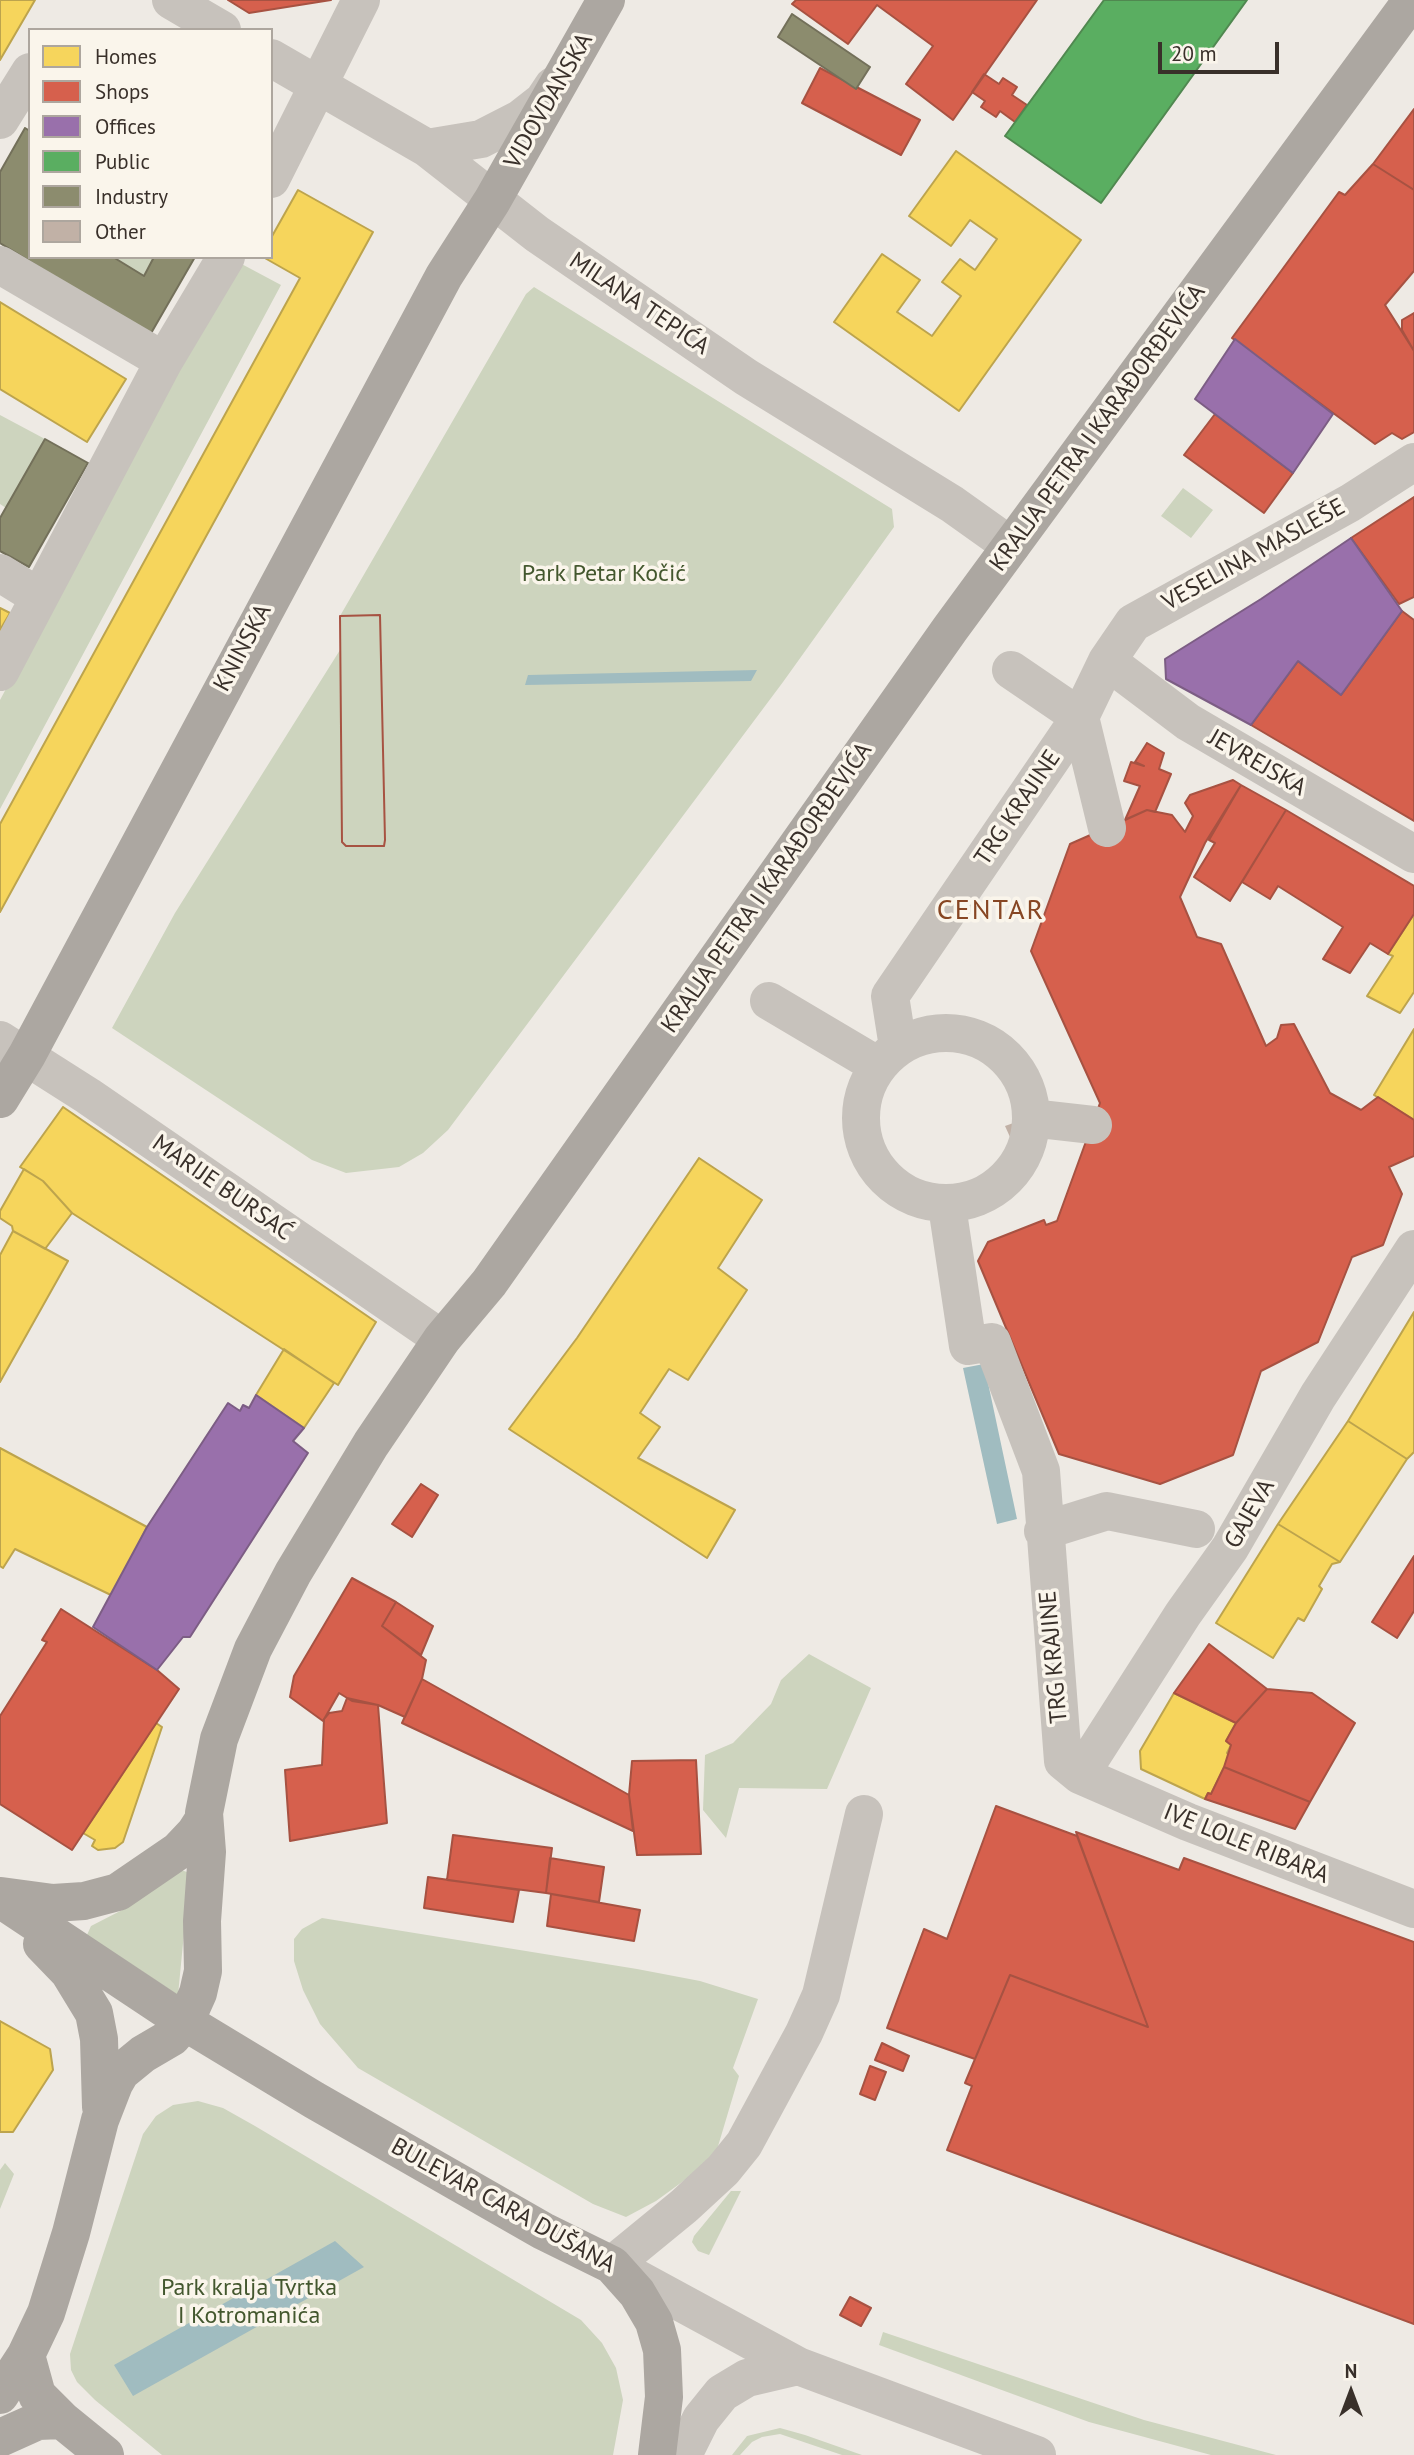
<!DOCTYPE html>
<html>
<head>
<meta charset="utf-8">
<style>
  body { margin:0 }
  #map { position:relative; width:1414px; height:2455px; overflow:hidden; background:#eeeae4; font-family:"PT Sans",sans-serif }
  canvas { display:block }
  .legend { position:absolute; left:28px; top:28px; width:245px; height:231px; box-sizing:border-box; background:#faf5eb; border:2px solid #ada69e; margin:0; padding:9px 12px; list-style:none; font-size:21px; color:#39302a }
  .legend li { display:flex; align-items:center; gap:14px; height:35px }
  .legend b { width:35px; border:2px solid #ada69e }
  .north { position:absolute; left:1316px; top:2357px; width:70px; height:70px; -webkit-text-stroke:5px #faf5eb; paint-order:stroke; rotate:0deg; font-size:19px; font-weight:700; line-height:28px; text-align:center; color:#39302a }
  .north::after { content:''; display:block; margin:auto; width:24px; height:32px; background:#39302a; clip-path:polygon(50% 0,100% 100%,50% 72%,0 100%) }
  .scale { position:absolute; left:1158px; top:42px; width:121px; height:32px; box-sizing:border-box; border:4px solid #39302a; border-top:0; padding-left:9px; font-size:21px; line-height:24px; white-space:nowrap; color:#39302a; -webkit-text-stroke:5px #faf5eb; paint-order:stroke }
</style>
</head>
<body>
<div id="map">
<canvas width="1414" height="2455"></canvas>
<ul class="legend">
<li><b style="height:19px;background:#f6d55c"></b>Homes</li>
<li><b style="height:19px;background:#d6604d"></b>Shops</li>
<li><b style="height:19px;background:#9970ab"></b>Offices</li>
<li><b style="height:19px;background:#5aae61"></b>Public</li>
<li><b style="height:19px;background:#8c8c6e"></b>Industry</li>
<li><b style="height:19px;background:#c1b1a6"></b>Other</li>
</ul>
<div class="north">N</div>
<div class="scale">20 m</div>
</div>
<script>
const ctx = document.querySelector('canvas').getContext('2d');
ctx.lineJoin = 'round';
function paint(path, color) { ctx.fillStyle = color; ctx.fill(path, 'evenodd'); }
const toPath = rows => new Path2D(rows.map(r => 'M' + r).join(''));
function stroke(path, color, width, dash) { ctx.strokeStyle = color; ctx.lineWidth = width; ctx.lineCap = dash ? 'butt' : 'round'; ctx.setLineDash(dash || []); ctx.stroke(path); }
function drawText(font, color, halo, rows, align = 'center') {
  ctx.font = font + ' "PT Sans",sans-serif'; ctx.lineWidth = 7; ctx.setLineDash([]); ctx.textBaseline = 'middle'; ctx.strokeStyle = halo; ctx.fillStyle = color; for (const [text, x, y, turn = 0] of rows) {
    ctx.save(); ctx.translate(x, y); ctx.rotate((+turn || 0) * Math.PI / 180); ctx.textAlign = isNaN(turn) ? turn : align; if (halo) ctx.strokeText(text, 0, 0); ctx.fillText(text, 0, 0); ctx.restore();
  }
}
paint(toPath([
  [113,257,154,257,144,276],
  [236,261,281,285,0,809,0,700],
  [534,287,892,509,894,527,783,682,448,1130,423,1153,399,1167,346,1173,312,1160,112,1028,175,913,340,650,340,616,526,294],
  [0,415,45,439,6,508,0,504],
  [1183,488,1213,510,1191,538,1161,516],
  [809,1654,871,1688,827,1789,739,1788,726,1838,703,1810,705,1755,733,1743,771,1704,781,1680],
  [178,1869,187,1872,188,1892,178,1995,87,1935,91,1926,128,1907],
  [322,1918,637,1969,700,1981,758,1999,733,2068,739,2076,716,2153,704,2166,656,2201,626,2217,593,2204,358,2068,320,2024,303,1990,294,1961,294,1939,302,1929],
  [198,2101,223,2108,255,2126,581,2320,602,2343,616,2368,623,2400,613,2455,162,2455,95,2400,77,2382,71,2370,70,2354,143,2134,156,2116,173,2105],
  [5,2163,14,2174,0,2209,0,2170],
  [731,2191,741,2191,709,2255,698,2251,692,2242,694,2236],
  [883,2332,1144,2420,1276,2455,1211,2455,1089,2422,879,2345],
  [780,2428,805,2435,862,2455,842,2455,780,2434,762,2437,752,2442,740,2455,732,2455,747,2436]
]), '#cdd4be');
paint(toPath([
  [757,670,751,681,525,685,528,675],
  [984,1364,1017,1519,997,1524,963,1368],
  [335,2241,364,2267,133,2396,114,2365]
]), '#a0bcc0');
const homes = toPath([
  [0,0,35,0,0,60,0,0],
  [956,151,1081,240,959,411,834,322,882,254,920,280,897,312,932,336,961,296,942,282,960,259,975,270,997,239,970,220,951,246,909,216,956,151],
  [298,190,373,232,0,912,0,824,300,278,263,257,271,257,271,238,298,190],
  [0,302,126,379,87,442,0,389,0,302],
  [0,608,10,613,0,630,0,608],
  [1414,914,1414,992,1400,1013,1367,996,1393,956,1388,954,1414,914],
  [1414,1029,1414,1120,1374,1095,1414,1029],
  [63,1107,376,1322,338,1385,72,1213,43,1181,20,1167,63,1107],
  [699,1158,762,1200,718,1268,747,1290,688,1380,669,1369,640,1413,660,1427,638,1458,735,1510,707,1558,509,1429,577,1338,699,1158],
  [24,1169,43,1181,72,1213,45,1249,13,1231,12,1226,0,1218,0,1211,24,1169],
  [13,1231,68,1261,0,1382,0,1255,13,1231],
  [1414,1312,1414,1452,1407,1459,1348,1421,1414,1312],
  [284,1349,334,1383,304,1428,256,1395,284,1349],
  [1348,1421,1407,1459,1340,1562,1278,1524,1348,1421],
  [0,1448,147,1527,113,1596,15,1549,3,1568,0,1566,0,1448],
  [1278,1524,1340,1562,1332,1564,1319,1586,1322,1589,1304,1621,1298,1618,1273,1658,1216,1623,1278,1524],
  [1174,1693,1236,1723,1226,1741,1231,1745,1227,1753,1230,1756,1211,1794,1208,1793,1205,1799,1141,1769,1140,1751,1174,1693],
  [156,1723,162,1727,123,1842,115,1848,98,1850,92,1846,95,1840,83,1833,156,1723],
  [0,2021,50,2049,53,2070,13,2132,0,2132,0,2021]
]);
paint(homes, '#f6d55c');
stroke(homes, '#bda44d', 2);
const shops = toPath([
  [228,0,331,0,249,13,228,0],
  [796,0,1037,0,953,120,906,84,933,46,877,5,848,44,792,4,796,0],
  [820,68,920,120,901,155,802,103,820,68],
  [984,74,999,84,1003,78,1017,87,1012,95,1027,105,1015,122,1000,111,996,117,981,107,985,101,972,92,984,74],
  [1414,109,1414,190,1373,164,1414,109],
  [1373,164,1414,190,1414,271,1385,305,1414,351,1414,432,1402,439,1392,433,1375,444,1232,338,1339,192,1345,195,1373,164],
  [1414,313,1414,351,1402,330,1402,320,1414,313],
  [1215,414,1293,473,1264,513,1184,455,1215,414],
  [1414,497,1414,597,1399,604,1351,538,1414,497],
  [1402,611,1414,620,1414,821,1251,725,1298,661,1341,695,1402,611],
  [380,615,385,840,384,846,346,846,342,842,340,616,380,615],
  [380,615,385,840,384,846,346,846,342,842,340,616,380,615],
  [1147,743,1164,753,1159,769,1171,774,1155,812,1147,810,1125,820,1140,786,1124,781,1131,762,1144,766,1135,762,1147,743],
  [1233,780,1241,785,1205,843,1180,897,1197,937,1221,944,1266,1046,1277,1038,1281,1025,1294,1024,1330,1093,1361,1110,1378,1097,1414,1120,1414,1156,1389,1167,1402,1194,1383,1245,1352,1257,1318,1342,1261,1371,1233,1455,1160,1484,1059,1454,978,1261,988,1242,1044,1220,1046,1225,1057,1221,1100,1103,1031,951,1070,844,1147,810,1172,815,1185,832,1193,816,1185,803,1190,795,1233,780],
  [1241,785,1286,810,1230,901,1194,877,1215,843,1209,840,1241,785],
  [1286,810,1414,886,1414,914,1388,954,1370,943,1350,973,1323,959,1343,927,1278,886,1270,899,1242,882,1286,810],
  [421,1484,438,1495,412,1537,392,1524,421,1484],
  [1414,1556,1414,1611,1397,1638,1372,1622,1414,1556],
  [352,1578,396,1602,382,1626,426,1660,422,1679,405,1717,378,1705,352,1701,339,1693,323,1721,290,1697,294,1676,352,1578],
  [396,1602,433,1626,421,1655,382,1626,396,1602],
  [61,1609,157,1670,179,1689,72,1850,0,1804,0,1716,47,1642,42,1640,61,1609],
  [1209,1644,1267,1689,1236,1723,1174,1693,1209,1644],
  [422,1679,629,1795,633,1831,402,1723,422,1679],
  [1267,1689,1312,1693,1355,1723,1310,1802,1224,1767,1231,1745,1226,1741,1236,1723,1267,1689],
  [347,1698,378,1705,387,1823,290,1841,285,1770,322,1765,324,1719,329,1713,342,1711,347,1698],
  [696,1760,701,1854,637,1855,629,1795,632,1761,696,1760],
  [1224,1767,1310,1802,1295,1829,1205,1799,1208,1793,1211,1794,1224,1767],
  [996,1806,1077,1836,1148,2027,1010,1975,975,2059,887,2028,924,1929,947,1939,996,1806],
  [1076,1832,1179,1870,1184,1858,1414,1942,1414,2324,947,2150,972,2086,965,2083,1010,1975,1148,2027,1076,1832],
  [453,1835,552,1848,546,1893,447,1880,453,1835],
  [550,1858,604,1867,599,1902,546,1893,550,1858],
  [428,1877,519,1890,513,1922,424,1908,428,1877],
  [551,1894,640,1910,634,1941,547,1926,551,1894],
  [882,2043,909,2056,903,2071,875,2060,882,2043],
  [870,2066,886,2072,875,2100,860,2094,870,2066],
  [850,2297,871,2308,861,2326,840,2315,850,2297]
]);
paint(shops, '#d6604d');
stroke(shops, '#a75242', 2);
const offices = toPath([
  [1235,339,1333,414,1293,473,1195,399,1235,339],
  [1351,538,1402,611,1341,695,1298,661,1251,725,1166,679,1165,659,1261,599,1351,538],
  [256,1395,304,1428,293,1441,308,1453,190,1637,183,1637,157,1670,93,1627,147,1527,228,1403,240,1411,243,1405,249,1408,256,1395]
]);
paint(offices, '#9970ab');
stroke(offices, '#7c5d84', 2);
const public = toPath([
  [1104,0,1247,0,1101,203,1005,136,1104,0]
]);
paint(public, '#5aae61');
stroke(public, '#508850', 2);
const industry = toPath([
  [792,14,870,67,856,89,778,37,792,14],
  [25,128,30,131,30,257,113,257,144,276,154,257,195,257,150,335,0,243,0,172,25,128],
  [45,439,88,463,29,567,0,551,0,518,45,439]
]);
paint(industry, '#8c8c6e');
stroke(industry, '#73705a', 2);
paint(toPath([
  [1019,1121,1023,1131,1010,1137,1005,1126]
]), '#c1b1a6');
stroke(toPath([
  [171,0,222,30],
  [271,58,427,148,537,234,746,377,952,504,1011,546],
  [0,120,30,72],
  [427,148,481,139,520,119,543,101,553,86],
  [271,179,361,0],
  [0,265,164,361],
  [0,573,39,597],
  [1107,661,1188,722,1414,854],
  [1011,670,1080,717,1107,828],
  [0,672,164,361,226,257],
  [769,1001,877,1065],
  '861 1118a85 85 0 1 1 170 0a85 85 0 1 1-170 0Z',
  [0,1040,88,1096,442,1339],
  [898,1047,890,996,1080,717,1107,661,1133,623,1350,503,1414,462],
  [1031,1118,1093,1125],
  [947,1206,968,1346,992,1342,1041,1471,1063,1761,1080,1775,1188,1822,1414,1909],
  [1043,1531,1107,1511,1196,1529],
  [1080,1775,1183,1614,1230,1548,1318,1396,1414,1249],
  [864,1814,821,1995,804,2033,744,2144,723,2170,684,2206,612,2265,798,2366,1037,2455],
  [683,2455,701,2419,722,2393,747,2378,798,2366]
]), '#c7c2bc', 38);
stroke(toPath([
  [0,1099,27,1055,444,276,492,201,606,0],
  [1,1896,53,1903,84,1901,118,1892,178,1851,195,1833,204,1819],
  [0,1899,185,2022,314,2100,543,2231,612,2265,637,2293,654,2322,662,2350,664,2397,657,2455],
  [42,1944,69,1972,94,2013,99,2039,101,2107],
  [26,2355,37,2395,62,2420,105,2455],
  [0,2395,26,2355,46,2313,71,2233,100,2120,114,2084,121,2072,143,2054,172,2037,185,2022,198,1993,203,1971,202,1921,207,1852,204,1813,219,1739,253,1649,293,1573,371,1444,442,1339,489,1283,950,629,1412,0],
  [0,2438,38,2421,62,2420]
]), '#aca7a1', 38);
drawText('24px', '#39302a', '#faf5eb', [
  ["VIDOVDANSKA",549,101,-60],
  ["MILANA TEPIĆA",639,304,34],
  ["KRALJA PETRA I KARAĐORĐEVIĆA",1098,428,-54],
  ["VESELINA MASLEŠE",1254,555,-29],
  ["KNINSKA",243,648,-62],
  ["JEVREJSKA",1257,763,30],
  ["TRG KRAJINE",1018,808,-56],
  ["KRALJA PETRA I KARAĐORĐEVIĆA",767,888,-55],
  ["MARIJE BURSAĆ",222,1188,35],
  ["GAJEVA",1250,1514,-60],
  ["TRG KRAJINE",1054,1657,-95],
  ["IVE LOLE RIBARA",1246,1844,22],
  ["BULEVAR CARA DUŠANA",503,2206,29]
]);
drawText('24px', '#43572e', '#faf5eb', [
  ["Park Petar Kočić",604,574],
  ["Park kralja Tvrtka",249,2288],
  ["I Kotromanića",249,2316]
]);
ctx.letterSpacing = '2px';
drawText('28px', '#874623', '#faf5eb', [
  ["CENTAR",991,911]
]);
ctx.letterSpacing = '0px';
</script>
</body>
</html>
